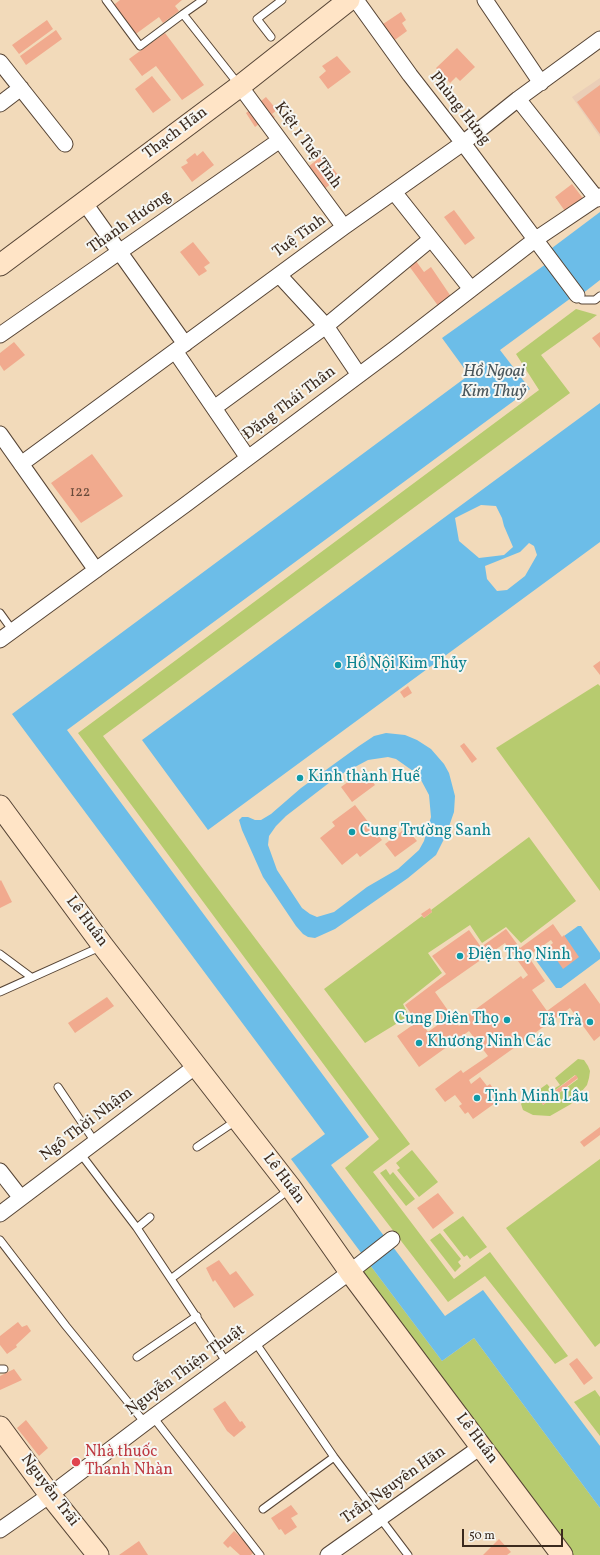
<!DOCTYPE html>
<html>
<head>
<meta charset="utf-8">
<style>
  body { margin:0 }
  #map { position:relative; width:600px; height:1555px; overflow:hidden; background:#f2daba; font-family:Vollkorn,serif }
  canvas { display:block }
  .scale { position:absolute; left:462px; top:1529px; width:101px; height:18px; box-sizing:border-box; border:2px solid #3b2a1e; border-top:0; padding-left:5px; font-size:12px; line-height:14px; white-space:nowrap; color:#3b2a1e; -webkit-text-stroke:3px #f6f6f2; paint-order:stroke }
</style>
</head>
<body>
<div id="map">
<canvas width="600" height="1555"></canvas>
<div class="scale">50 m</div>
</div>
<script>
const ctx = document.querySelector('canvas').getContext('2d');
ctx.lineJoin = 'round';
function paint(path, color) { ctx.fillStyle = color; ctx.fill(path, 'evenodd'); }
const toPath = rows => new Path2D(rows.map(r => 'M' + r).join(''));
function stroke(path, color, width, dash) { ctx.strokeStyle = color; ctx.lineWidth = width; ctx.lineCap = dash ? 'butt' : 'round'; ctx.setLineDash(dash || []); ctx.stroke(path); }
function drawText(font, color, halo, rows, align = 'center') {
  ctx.font = font + ' Vollkorn,serif'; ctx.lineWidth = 4; ctx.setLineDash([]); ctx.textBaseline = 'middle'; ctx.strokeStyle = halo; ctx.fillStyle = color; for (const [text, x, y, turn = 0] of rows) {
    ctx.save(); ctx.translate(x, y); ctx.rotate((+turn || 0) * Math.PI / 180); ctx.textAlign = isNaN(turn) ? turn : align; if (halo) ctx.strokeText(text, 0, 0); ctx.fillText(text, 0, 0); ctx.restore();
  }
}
paint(toPath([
  [600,78,600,137,572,97]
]), '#eaceb7');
paint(toPath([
  [576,309,597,315,541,355,570,393,103,736,410,1144,373,1172,454,1279,490,1252,568,1356,555,1364,485,1276,448,1302,345,1168,379,1139,78,733,539,390,516,354],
  [598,684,600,686,600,891,496,748],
  [529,837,576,901,521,943,506,927,482,943,470,925,428,953,442,973,403,1004,409,1016,365,1043,324,989,422,916,424,918,432,912,431,910],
  [578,1059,584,1060,588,1066,590,1071,589,1078,587,1085,571,1104,550,1116,533,1115,523,1110,521,1104,523,1101,547,1084,552,1090,560,1085,555,1078],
  [575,1075,578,1079,543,1105,541,1101],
  [412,1150,438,1182,419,1197,397,1170,400,1168,396,1163],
  [600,1159,600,1343,595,1347,506,1228],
  [386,1169,390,1175,393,1172,415,1199,406,1206,380,1173],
  [463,1216,487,1247,470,1259,467,1255,464,1257,443,1230],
  [440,1233,461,1259,458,1262,461,1266,455,1272,430,1240],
  [370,1265,442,1361,474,1338,600,1508,600,1555,571,1555,356,1276],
  [595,1390,600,1397,600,1436,574,1402]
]), '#b7cb6f');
paint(toPath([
  [600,212,600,280,582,294,548,251],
  [546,264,571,298,500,350,530,389,67,730,369,1137,331,1165,384,1236,362,1254,291,1159,325,1134,12,714,469,375,442,338],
  [600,403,600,542,208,830,142,740],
  [481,505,496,506,502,518,504,526,513,547,504,555,479,558,459,541,455,518],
  [529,543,534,546,537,555,525,576,507,590,497,591,487,579,485,566,520,552],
  [386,733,405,735,417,740,431,749,444,764,449,773,455,796,454,812,446,835,436,855,408,878,335,929,315,938,308,937,303,934,296,926,263,877,242,830,239,820,242,817,248,817,255,820,261,820,271,814,301,788,359,746,374,736],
  [388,757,396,759,413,771,421,780,429,795,431,817,424,841,419,850,398,869,367,887,334,912,317,917,310,914,302,908,277,870,268,845,269,836,276,826,286,816,338,776,368,760],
  [578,926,581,926,600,953,600,959,561,988,556,988,535,959,536,956],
  [393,1247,445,1316,483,1290,600,1446,600,1508,474,1338,442,1361,370,1265]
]), '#6cbde8');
paint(toPath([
  [120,0,182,0,175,6,179,11,163,23,159,17,133,36,111,7],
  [401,12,406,20,402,23,407,31,392,42,380,26],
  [47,20,53,29,19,54,12,45],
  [56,30,62,39,26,65,20,56],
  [165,33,204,85,182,100,156,66,142,76,129,59],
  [457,48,475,67,460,81,456,77,450,83,436,68],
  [337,56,351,72,328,89,319,77,326,71,322,66],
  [152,76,171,100,153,113,135,89],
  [600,85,600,134,577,102],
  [266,97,277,110,272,114,275,117,270,121,264,120,255,127,246,113],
  [203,151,214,165,192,182,181,167,188,163,186,160,195,153,197,156],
  [323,155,338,175,331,181,332,183,323,190,299,174],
  [572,184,585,201,567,214,555,197],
  [454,210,475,238,465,245,444,217],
  [193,242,210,263,204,267,207,271,199,276,180,252],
  [416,261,424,272,431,267,452,298,439,307,409,266],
  [600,332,600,348,592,338],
  [14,342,25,355,4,371,0,365,0,353],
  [92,454,123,496,81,523,51,483],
  [600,661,600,675,593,666],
  [408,686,412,693,404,698,400,692],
  [464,743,477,759,472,763,460,746],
  [364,770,375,785,352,802,341,787],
  [355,805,382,840,360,857,357,853,342,865,320,838,335,826,332,822],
  [406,828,417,841,395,857,385,844],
  [1,880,12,902,0,908,0,881],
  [430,908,432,912,424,918,421,914],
  [553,924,562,937,564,935,579,957,563,969,548,947,553,943,551,940,528,956,545,981,532,990,547,1011,585,983,600,1004,600,1036,594,1041,570,1008,469,1080,471,1084,480,1077,487,1086,490,1084,495,1091,493,1093,498,1101,473,1119,468,1112,465,1114,459,1106,462,1104,455,1095,445,1102,435,1089,461,1070,463,1073,488,1056,469,1031,419,1067,397,1036,417,1022,405,1005,446,974,432,956,469,930,481,947,506,929,520,948],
  [505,943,528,975,523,979,521,976,461,1020,463,1022,459,1026,435,992],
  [435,1010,443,1021,428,1032,420,1020],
  [107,997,114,1006,75,1033,68,1023],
  [576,1075,578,1078,543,1105,541,1101],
  [600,1127,600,1135,584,1147,580,1142],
  [438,1193,454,1213,433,1229,417,1208],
  [219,1260,230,1275,236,1271,254,1295,234,1308,215,1280,213,1282,206,1268],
  [18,1322,22,1327,27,1325,31,1331,16,1345,17,1347,7,1354,0,1345,0,1336],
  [577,1358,593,1378,584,1385,569,1364],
  [14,1369,22,1380,0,1390,0,1376],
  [225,1401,240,1422,242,1421,246,1427,234,1437,227,1431,213,1409],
  [26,1420,48,1448,39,1456,17,1428],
  [291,1505,298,1514,291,1518,297,1527,285,1535,281,1529,279,1530,271,1518],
  [234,1531,255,1551,251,1555,240,1555,230,1546,228,1548,223,1543],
  [499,1539,511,1552,507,1555,483,1555],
  [139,1541,148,1555,119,1555]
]), '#f1aa8e');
const lane = toPath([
  [106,0,140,46,183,14,239,85],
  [183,14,203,0],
  [271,37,257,19,282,0],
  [577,295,582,300,595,300,600,296],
  [0,613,13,631],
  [0,954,31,977],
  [0,992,100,947],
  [58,1087,95,1142],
  [197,1147,237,1120],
  [80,1153,137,1228,227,1363],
  [137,1228,150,1217],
  [0,1240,66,1326,145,1423],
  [172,1278,290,1189],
  [255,1342,334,1457,408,1555],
  [137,1357,197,1316],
  [0,1369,4,1369],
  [153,1417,260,1555],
  [263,1509,334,1457]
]);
const street = toPath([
  [356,0,410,75,463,143,577,295],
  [485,0,541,83],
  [0,62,65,144],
  [240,86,344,227],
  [518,99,597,199],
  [0,104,21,88],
  [394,192,471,289],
  [84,202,185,344],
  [279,275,326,326,359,375],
  [0,335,280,140],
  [175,351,248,458],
  [214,408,326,326,431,239],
  [0,434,96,570],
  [21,464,344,227,463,143,518,99,600,39],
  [0,640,185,505,394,349,536,239,600,196],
  [0,1171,21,1198],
  [0,1214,196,1066],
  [0,1530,50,1495,153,1417,350,1272,392,1239],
  [328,1555,482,1446]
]);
const secondary = toPath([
  [0,265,240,86,349,0],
  [0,806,103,946,291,1188,350,1272,562,1555],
  [0,1427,50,1495,98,1555]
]);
stroke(lane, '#564435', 9);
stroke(street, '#564435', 17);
stroke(secondary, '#564435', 23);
stroke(lane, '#fff', 7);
stroke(street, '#fff', 15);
stroke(secondary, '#ffe4c6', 21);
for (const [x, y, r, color] of [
  [338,665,4,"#0f9aa8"],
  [300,778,4,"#0f9aa8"],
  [352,832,4,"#0f9aa8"],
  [460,956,4,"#0f9aa8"],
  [507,1020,4,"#0f9aa8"],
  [590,1022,4,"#0f9aa8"],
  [419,1043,4,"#0f9aa8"],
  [477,1098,4,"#0f9aa8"],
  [76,1462,5,"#e0444e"]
]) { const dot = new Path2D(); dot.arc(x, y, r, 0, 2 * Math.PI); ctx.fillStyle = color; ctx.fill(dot); stroke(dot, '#f6f6f2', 1.5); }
drawText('14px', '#684a3a', null, [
  ["122",80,493]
]);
drawText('16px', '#3b2a1e', '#f6f6f2', [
  ["Phùng Hưng",459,109,52],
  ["Thạch Hãn",176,134,-37],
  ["Kiệt 1 Tuệ Tĩnh",307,146,54],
  ["Thanh Hương",130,223,-35],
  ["Tuệ Tĩnh",300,237,-36],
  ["Đặng Thái Thân",290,404,-37],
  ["Lê Huân",86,922,53],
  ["Ngô Thời Nhậm",87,1125,-37],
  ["Lê Huân",283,1179,53],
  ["Nguyễn Thiện Thuật",186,1371,-36],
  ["Lê Huân",476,1439,53],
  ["Trần Nguyên Hãn",394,1486,-35],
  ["Nguyễn Trãi",49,1491,53]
]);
drawText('16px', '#0d838f', '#f6f6f2', [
  ["Hồ Nội Kim Thủy",346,665],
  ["Kinh thành Huế",308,778],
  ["Cung Trường Sanh",360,832],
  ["Điện Thọ Ninh",468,956],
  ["Cung Diên Thọ",499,1020,"right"],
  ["Tả Trà",582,1022,"right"],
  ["Khương Ninh Các",427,1043],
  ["Tịnh Minh Lâu",485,1098]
], 'left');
drawText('16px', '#be3a42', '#f6f6f2', [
  ["Nhà thuốc",85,1453],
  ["Thanh Nhàn",85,1471]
], 'left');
drawText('italic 17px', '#4a565b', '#f6f6f2', [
  ["Hồ Ngoại",494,373],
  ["Kim Thuỷ",494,393]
]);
</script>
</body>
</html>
